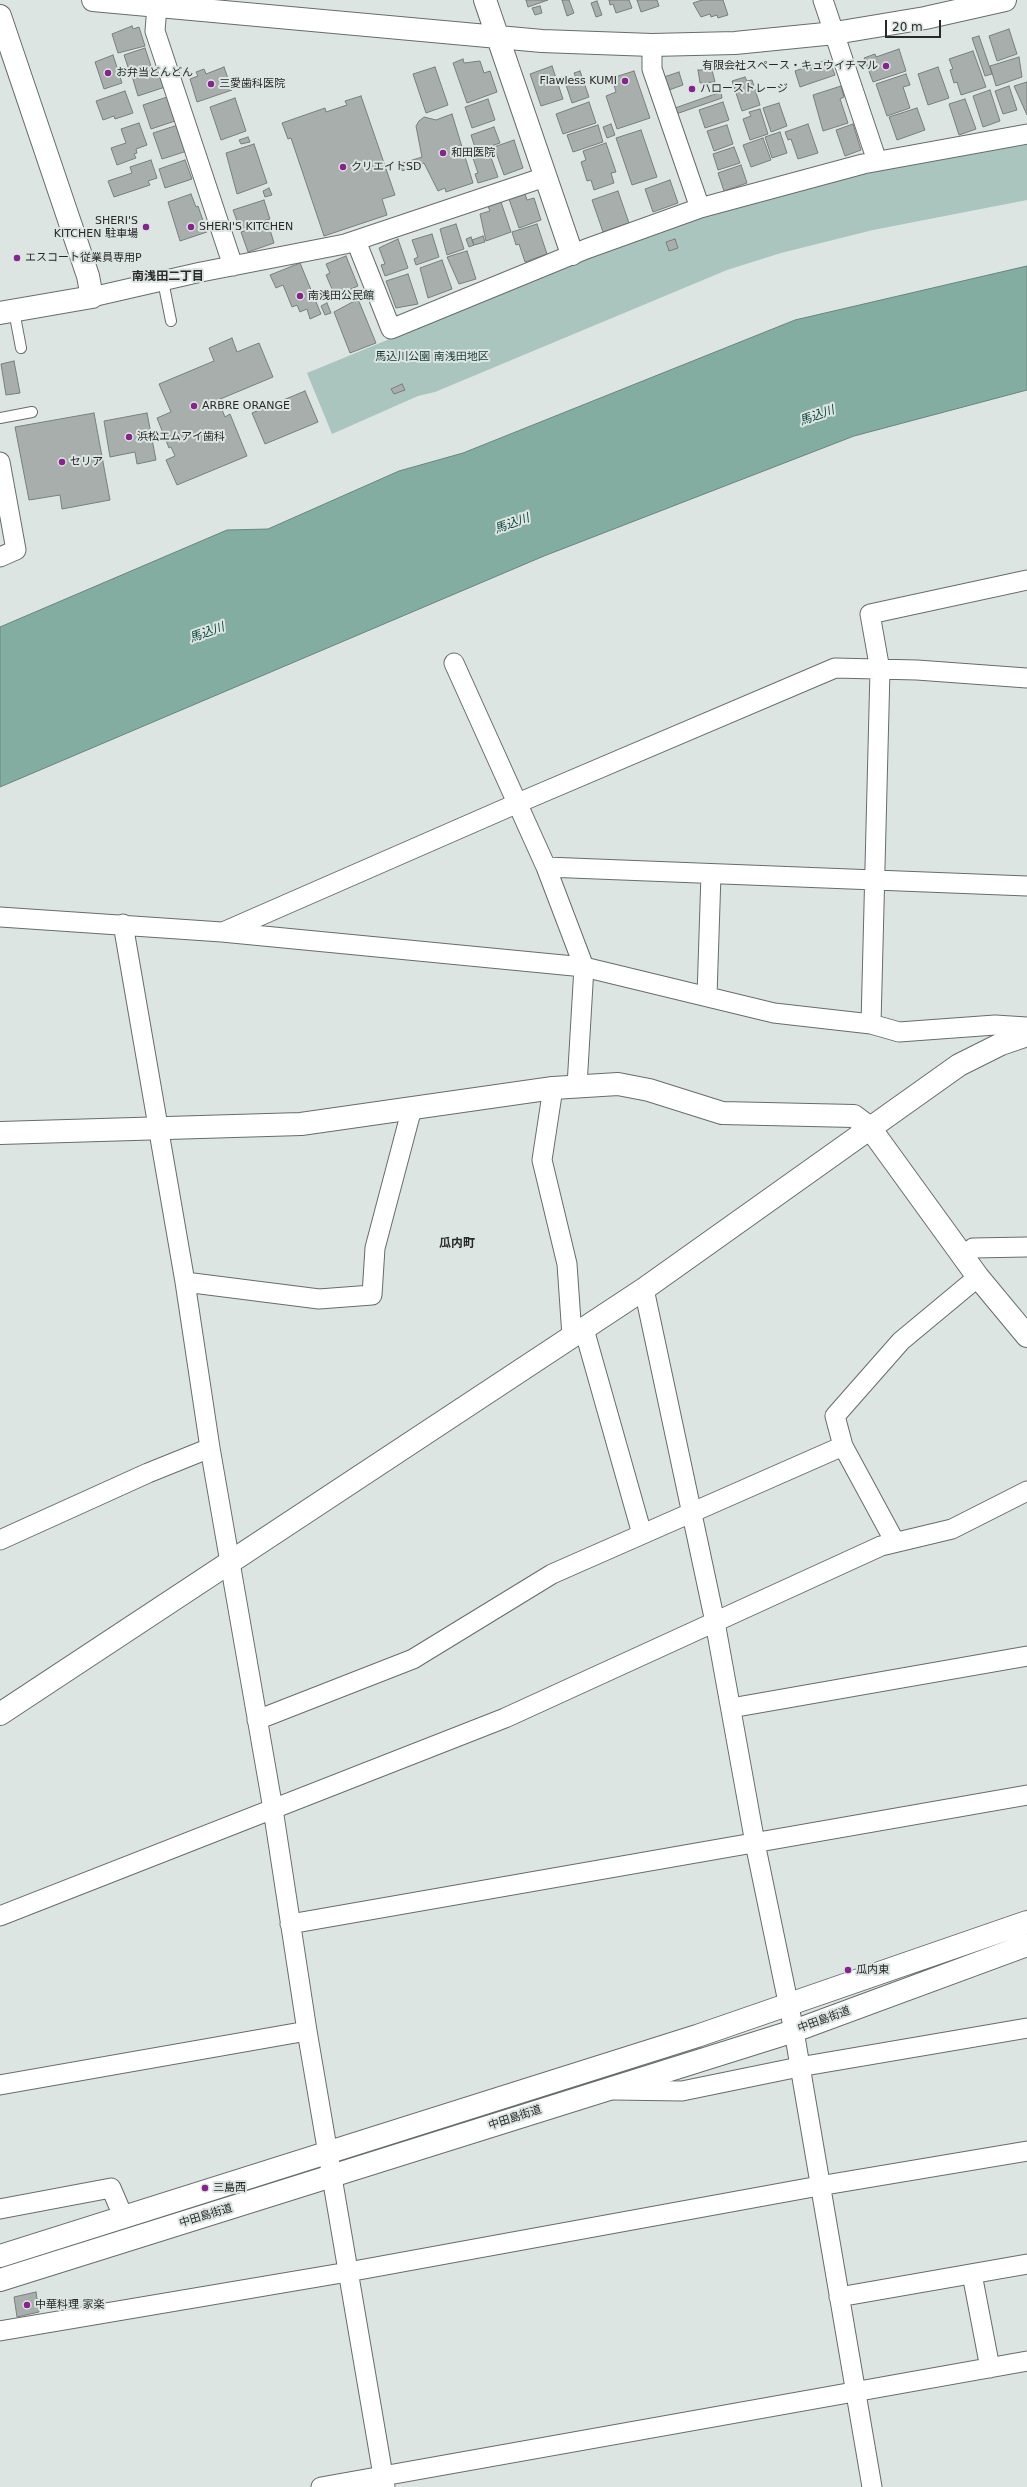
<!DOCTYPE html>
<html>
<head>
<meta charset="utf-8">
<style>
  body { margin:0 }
  #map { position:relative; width:1027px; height:2487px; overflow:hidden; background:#dde5e2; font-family:"DejaVu Sans",sans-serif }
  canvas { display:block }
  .scale { position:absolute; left:885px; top:20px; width:56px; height:18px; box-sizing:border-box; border:2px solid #272a29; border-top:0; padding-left:5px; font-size:12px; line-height:14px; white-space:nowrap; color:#272a29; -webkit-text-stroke:3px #dde5e2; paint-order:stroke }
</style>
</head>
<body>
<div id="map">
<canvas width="1027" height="2487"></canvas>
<div class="scale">20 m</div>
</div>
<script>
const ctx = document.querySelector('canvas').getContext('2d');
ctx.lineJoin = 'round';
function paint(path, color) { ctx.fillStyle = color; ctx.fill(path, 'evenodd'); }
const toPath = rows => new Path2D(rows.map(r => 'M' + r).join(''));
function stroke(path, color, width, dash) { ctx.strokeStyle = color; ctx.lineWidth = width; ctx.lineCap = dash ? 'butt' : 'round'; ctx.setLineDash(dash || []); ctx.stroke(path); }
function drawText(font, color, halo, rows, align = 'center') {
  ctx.font = font + ' "DejaVu Sans","Noto Sans JP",sans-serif'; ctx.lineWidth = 4; ctx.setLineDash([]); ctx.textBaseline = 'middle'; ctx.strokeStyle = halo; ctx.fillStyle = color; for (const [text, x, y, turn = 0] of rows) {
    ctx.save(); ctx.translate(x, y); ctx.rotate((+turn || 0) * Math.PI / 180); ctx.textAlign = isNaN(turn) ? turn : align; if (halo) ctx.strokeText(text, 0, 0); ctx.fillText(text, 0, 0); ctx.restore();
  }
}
paint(toPath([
  [1027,142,1027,200,873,230,781,253,727,270,435,392,418,396,332,434,307,373,589,257,679,224,748,203,888,167]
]), '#aac5bd');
const water = toPath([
  [1027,266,1027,390,854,436,544,556,0,787,0,627,227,530,268,529,399,471,463,453,795,320,1027,266]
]);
paint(water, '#83ada1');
stroke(water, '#67867d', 1);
const building = toPath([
  [526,0,548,0,528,7,526,0],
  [562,0,569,0,574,13,567,16,562,0],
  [609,0,629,0,632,8,616,13,613,4,610,5,609,0],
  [637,0,657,0,659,6,641,12,637,0],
  [702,0,723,0,728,15,718,18,717,15,711,17,710,14,701,17,693,3,702,0],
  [597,1,602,15,596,17,591,3,597,1],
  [540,6,542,13,535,15,532,8,540,6],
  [132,26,133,29,139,27,145,46,118,53,112,34,132,26],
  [1009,29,1017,54,997,61,989,36,1009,29],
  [979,36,992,74,985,76,972,38,979,36],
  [145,48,151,66,130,73,124,55,145,48],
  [899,49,906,71,873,82,864,58,875,54,876,57,899,49],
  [973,51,986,87,961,95,957,82,954,83,950,70,953,69,949,59,973,51],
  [113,55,122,83,104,89,95,62,113,55],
  [1019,57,1022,77,996,86,990,66,1019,57],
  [463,59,464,63,480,61,484,73,490,71,497,92,467,103,453,63,463,59],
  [826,60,828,66,831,65,835,75,800,87,795,71,826,60],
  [552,66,563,99,541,106,530,74,552,66],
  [159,67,165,87,138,96,132,76,159,67],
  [224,67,232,90,197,102,190,79,198,76,196,72,204,69,206,74,224,67],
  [435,67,448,105,426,113,413,74,435,67],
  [938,67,949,98,928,105,918,74,938,67],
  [698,70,712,70,715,82,700,83,698,70],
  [580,71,589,97,572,103,565,82,576,78,574,73,580,71],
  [634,71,650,118,617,129,606,96,616,92,612,78,634,71],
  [679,72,683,85,669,90,664,77,679,72],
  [906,74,910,85,903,87,910,108,887,116,876,84,906,74],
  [745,77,747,81,752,80,760,105,742,111,732,81,745,77],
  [1027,82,1027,115,1014,86,1027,82],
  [841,86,844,97,840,99,848,123,823,131,813,95,841,86],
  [1009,86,1017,110,1003,114,995,91,1009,86],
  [990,90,1000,121,983,127,973,96,990,90],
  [125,91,133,113,115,119,114,116,103,120,96,101,125,91],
  [721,92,722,98,676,114,675,108,721,92],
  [361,96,395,195,382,199,387,215,324,236,291,138,288,139,282,123,325,108,326,112,347,105,345,101,361,96],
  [167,97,175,121,151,129,143,105,167,97],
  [235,98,246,131,221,140,210,107,235,98],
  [488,99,495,120,472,128,465,107,488,99],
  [965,99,976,129,959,135,949,104,965,99],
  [589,102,596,123,563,134,556,114,589,102],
  [723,102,729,120,705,128,699,110,723,102],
  [779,103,787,126,771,132,763,108,779,103],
  [917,108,925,130,897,140,889,117,917,108],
  [760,109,768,134,750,140,743,119,751,116,749,112,760,109],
  [452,114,473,183,446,192,445,188,438,191,424,163,402,171,400,164,422,157,416,126,419,121,424,117,436,120,452,114],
  [139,123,147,145,136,149,137,153,134,154,136,158,117,165,111,148,126,143,121,129,139,123],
  [611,124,615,135,607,138,603,127,611,124],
  [808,124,818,153,798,159,791,139,788,140,785,132,808,124],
  [853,124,861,150,845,156,836,130,853,124],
  [178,125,187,151,162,159,153,133,178,125],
  [598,125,603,142,573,152,567,135,598,125],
  [727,125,733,144,714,151,707,131,727,125],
  [494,127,500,143,476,151,471,135,494,127],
  [641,130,657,177,632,185,616,138,641,130],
  [780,132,787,153,772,158,765,137,780,132],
  [248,137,250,142,241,144,239,140,248,137],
  [763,138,771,160,751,167,743,145,763,138],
  [514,140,523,168,504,175,494,147,514,140],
  [606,143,616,172,611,173,614,183,594,190,591,180,587,181,581,162,586,160,583,151,606,143],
  [254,144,267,183,237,194,226,153,254,144],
  [734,147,740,163,718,170,713,154,734,147],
  [488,149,498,177,478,183,475,174,478,173,472,155,488,149],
  [151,160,157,178,148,181,150,185,114,197,108,181,132,173,130,167,151,160],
  [185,160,192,179,165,188,159,169,185,160],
  [741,165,747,183,724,191,718,173,741,165],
  [670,180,678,203,653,212,645,189,670,180],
  [269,188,272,195,265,197,263,191,269,188],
  [618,191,629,223,603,232,592,200,618,191],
  [191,194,196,207,198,206,207,232,180,241,168,202,191,194],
  [525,194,527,200,534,198,541,220,519,228,509,199,525,194],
  [264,200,270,219,240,229,233,210,264,200],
  [501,202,511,232,486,241,480,214,490,211,488,206,501,202],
  [268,223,274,243,248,252,241,232,268,223],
  [456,224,464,249,447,255,440,229,456,224],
  [537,224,547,254,525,262,519,244,516,245,512,232,537,224],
  [432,234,439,257,416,265,414,259,418,257,412,240,432,234],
  [483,236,485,242,474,245,472,240,483,236],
  [471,237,474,245,469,247,466,239,471,237],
  [398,239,408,268,385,276,381,265,385,264,379,248,398,239],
  [675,239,678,248,669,251,666,242,675,239],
  [467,251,476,279,459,284,447,257,467,251],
  [346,256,358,286,335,296,326,275,330,273,326,264,346,256],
  [442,260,452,289,428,298,420,268,442,260],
  [300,263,321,314,310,319,307,309,300,312,297,305,292,307,283,285,276,288,270,275,300,263],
  [408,274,418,304,396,308,386,281,408,274],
  [358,299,376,343,350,353,334,312,358,299],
  [327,303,331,313,325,315,321,306,327,303],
  [232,338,237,352,259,343,273,377,218,400,225,417,230,414,247,456,177,485,166,460,175,456,171,447,169,448,157,418,171,412,159,384,214,361,209,348,232,338],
  [14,361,20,393,6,395,1,364,14,361],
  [402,384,405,390,394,394,391,389,402,384],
  [305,391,318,422,265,444,252,413,305,391],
  [94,413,110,500,62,509,60,495,29,500,15,427,94,413],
  [147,413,156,460,137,464,135,452,110,457,104,421,147,413],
  [36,2292,39,2312,17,2317,14,2297,36,2292]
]);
paint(building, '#a7aeac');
stroke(building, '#787f7c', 1);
const service = toPath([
  [163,281,171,321],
  [14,311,21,348],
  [0,418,32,412]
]);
const minor = toPath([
  [823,0,877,161],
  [157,6,155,31,233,266],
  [652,45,652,69,700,208],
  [356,241,391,329,586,249,700,208,863,164,1027,134],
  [92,297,201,272,345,244,545,177],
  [0,462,16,550,0,557],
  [454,663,546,867,584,967,577,1086],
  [546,867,1027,886],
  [0,917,222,932,584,967,774,1013,871,1024,899,1032,995,1025,1027,1027],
  [123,924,185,1282,210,1448,273,1809,307,2031,385,2487],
  [223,932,518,803,835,668,917,670,1027,678],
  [707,996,711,874],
  [871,1024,880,670,870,614,1027,580],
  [553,1088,542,1160,567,1264,572,1336],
  [964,1258,973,1248,1027,1247],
  [185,1282,319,1299,372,1295,375,1248,412,1108],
  [644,1289,715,1622,755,1843,794,2031,872,2487],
  [584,1329,642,1534],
  [0,1540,148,1473,210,1448],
  [895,1542,843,1446,835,1416,901,1341,978,1277],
  [731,1708,1027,1656],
  [257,1720,413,1659,552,1574,843,1446],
  [0,1916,505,1718,881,1546,952,1529,1027,1491],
  [290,1924,1027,1795],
  [0,2085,307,2031],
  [614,2090,682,2091,799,2067,1027,2028],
  [0,2209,111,2188,123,2216],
  [972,2274,990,2368],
  [839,2297,1027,2264],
  [0,2331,348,2272,819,2186,1027,2151],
  [321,2487,1027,2361]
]);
const tertiary = toPath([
  [93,0,542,41,652,45,735,43,835,33,925,18,1005,0],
  [485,0,572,254],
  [0,16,88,276,92,297,0,313],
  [0,1133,301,1124,553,1088,618,1084,649,1090,722,1113,854,1116,870,1128,978,1277,1027,1336],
  [0,1714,644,1289,959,1065,1001,1044,1027,1035],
  [0,2256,697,2036,1027,1922],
  [0,2280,794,2031,1027,1945]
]);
stroke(service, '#666d6b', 12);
stroke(minor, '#666d6b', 21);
stroke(tertiary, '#666d6b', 24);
stroke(service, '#fff', 10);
stroke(minor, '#fff', 19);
stroke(tertiary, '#fff', 22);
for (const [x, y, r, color] of [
  [886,66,4,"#86238c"],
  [108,73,4,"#86238c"],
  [625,81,4,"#86238c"],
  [211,84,4,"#86238c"],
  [692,89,4,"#86238c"],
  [443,153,4,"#86238c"],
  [343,167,4,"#86238c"],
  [146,227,4,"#86238c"],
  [191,227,4,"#86238c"],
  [17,258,4,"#86238c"],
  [300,296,4,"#86238c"],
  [194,406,4,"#86238c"],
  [129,437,4,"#86238c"],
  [62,462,4,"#86238c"],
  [848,1970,4,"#86238c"],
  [205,2188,4,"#86238c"],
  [27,2305,4,"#86238c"]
]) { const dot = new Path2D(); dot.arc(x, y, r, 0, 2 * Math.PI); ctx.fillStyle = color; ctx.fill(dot); stroke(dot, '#dde5e2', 1.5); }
drawText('11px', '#272a29', '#dde5e2', [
  ["有限会社スペース・キュウイチマル",878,66,"right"],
  ["お弁当どんどん",116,73],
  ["Flawless KUMI",617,81,"right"],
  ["三愛歯科医院",219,84],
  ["ハローストレージ",700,89],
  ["和田医院",451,153],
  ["クリエイトSD",351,167],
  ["SHERI'S",138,221,"right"],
  ["KITCHEN 駐車場",138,234,"right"],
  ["SHERI'S KITCHEN",199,227],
  ["エスコート従業員専用P",25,258],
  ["南浅田公民館",308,296],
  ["ARBRE ORANGE",202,406],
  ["浜松エムアイ歯科",137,437],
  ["セリア",70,462],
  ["瓜内東",856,1970],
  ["三島西",213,2188],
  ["中華料理 家楽",35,2305]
], 'left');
drawText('11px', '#113930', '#dde5e2', [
  ["馬込川公園 南浅田地区",432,357]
]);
drawText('11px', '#272a29', '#dde5e2', [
  ["中田島街道",824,2020,-20],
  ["中田島街道",515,2118,-18],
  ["中田島街道",206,2216,-17]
]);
drawText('bold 12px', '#272a29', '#dde5e2', [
  ["南浅田二丁目",168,277],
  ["瓜内町",457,1244]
]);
drawText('italic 12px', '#09473b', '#dde5e2', [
  ["馬込川",817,416,-20],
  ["馬込川",512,524,-20],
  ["馬込川",207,633,-20]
]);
</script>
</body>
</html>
